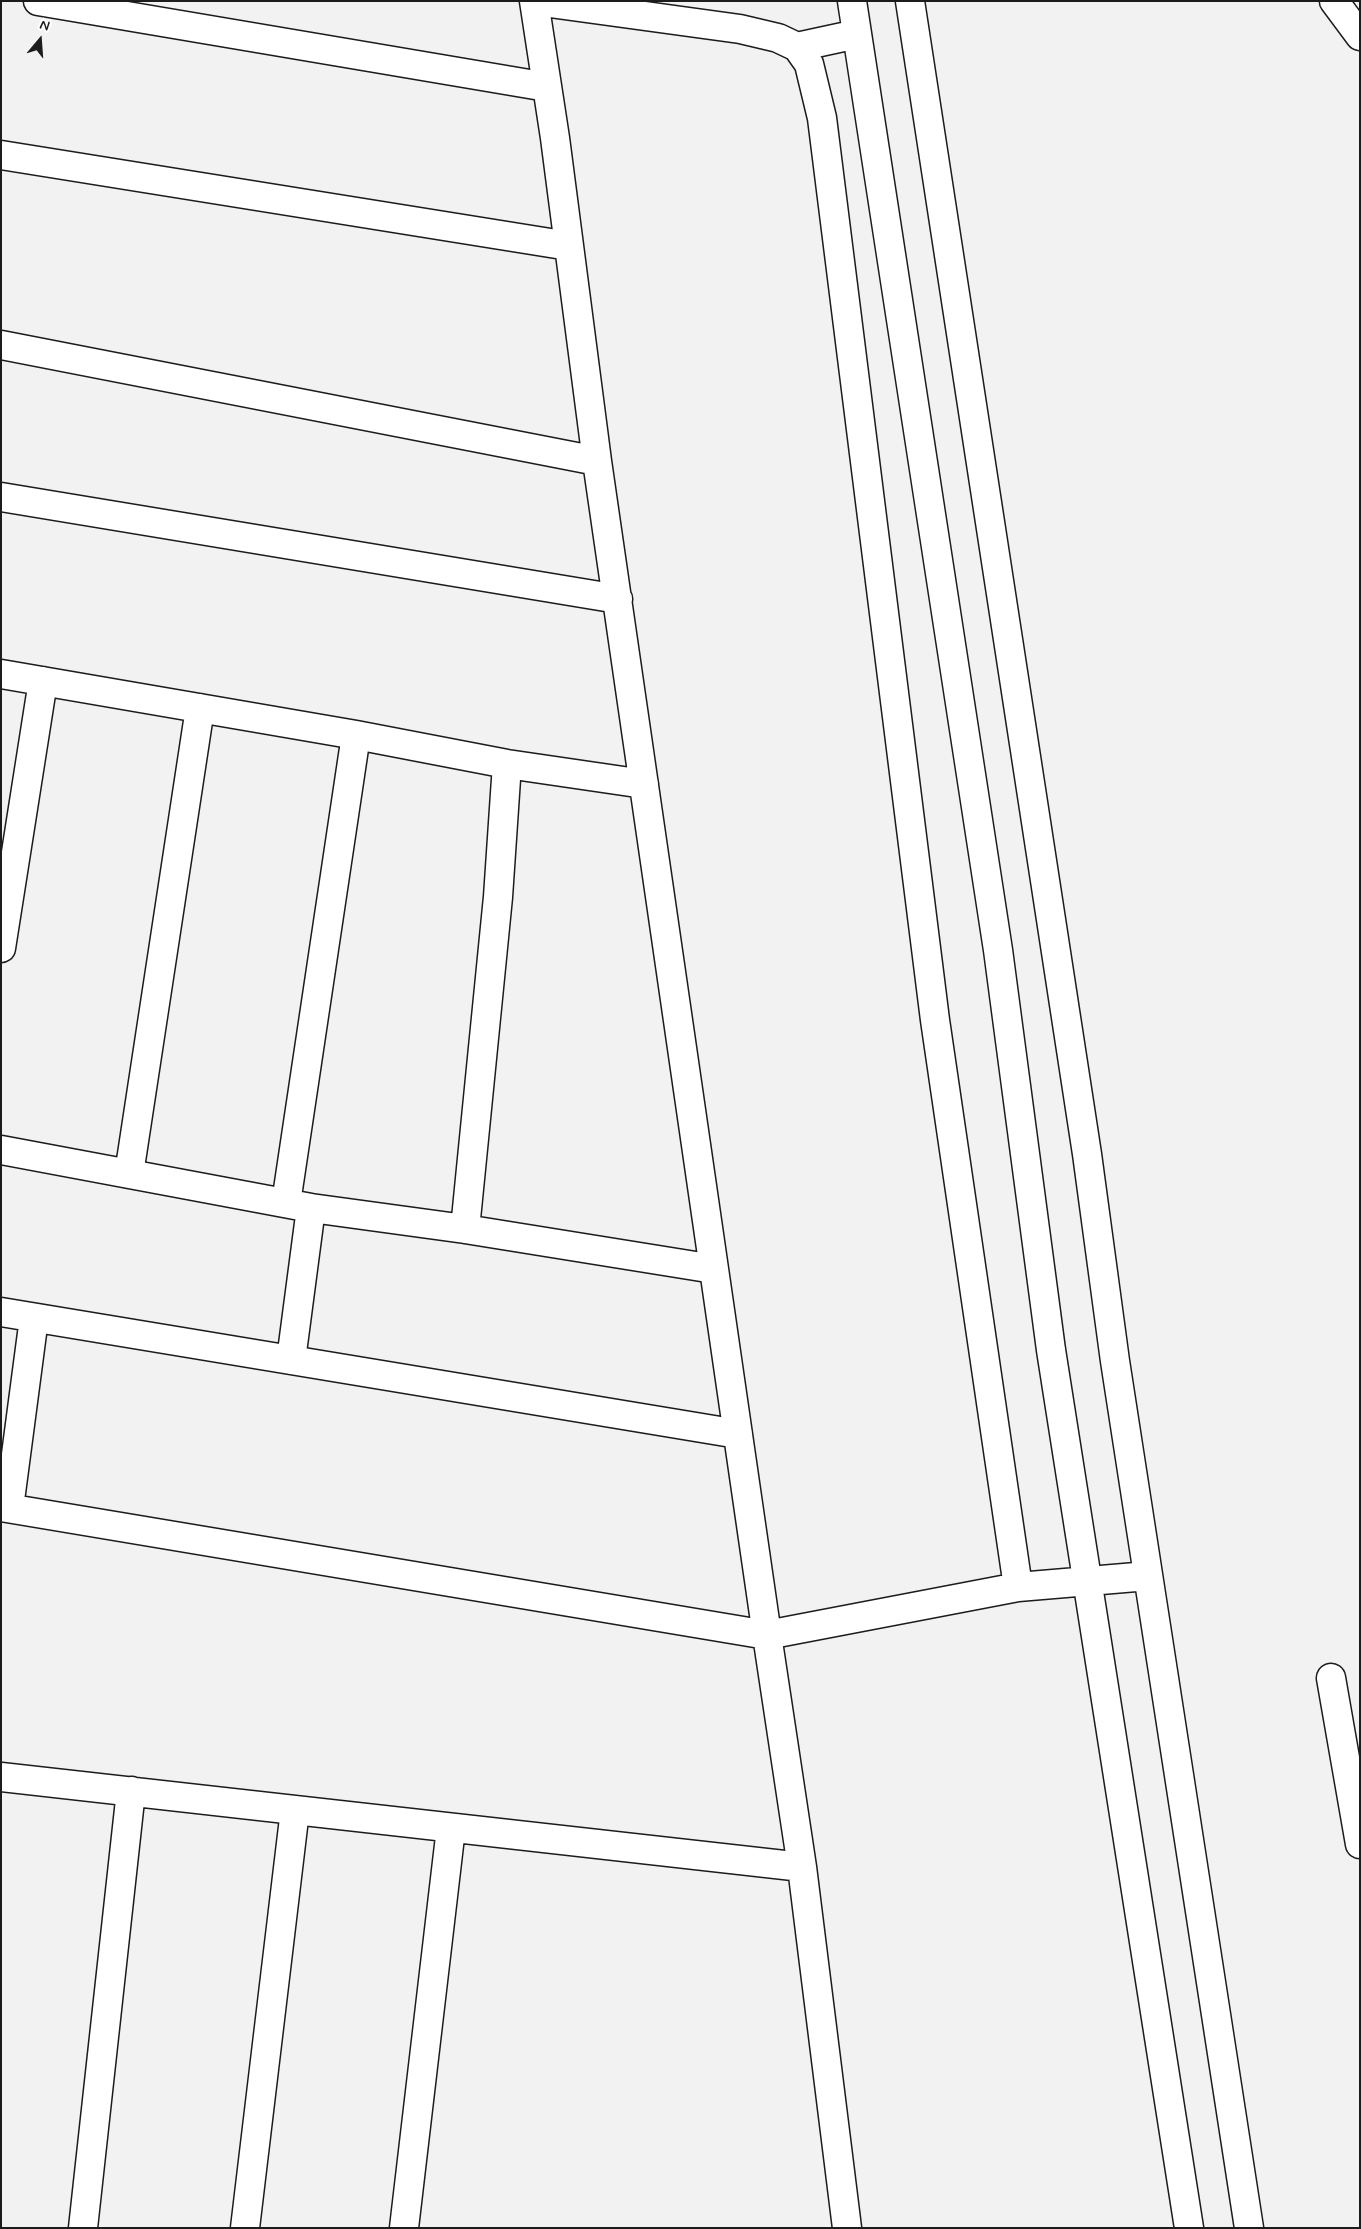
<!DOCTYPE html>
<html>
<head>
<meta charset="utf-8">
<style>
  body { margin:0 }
  #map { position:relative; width:1361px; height:2229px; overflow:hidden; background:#f2f2f2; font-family:Mynerve,sans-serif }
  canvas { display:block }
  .frame { position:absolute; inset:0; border:2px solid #1c1c1c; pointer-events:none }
  .north { position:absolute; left:15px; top:15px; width:50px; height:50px; -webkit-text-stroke:4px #fff; paint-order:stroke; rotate:18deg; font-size:14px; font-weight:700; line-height:20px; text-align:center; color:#1c1c1c }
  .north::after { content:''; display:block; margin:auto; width:18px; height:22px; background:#1c1c1c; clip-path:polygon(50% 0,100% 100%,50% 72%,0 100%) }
</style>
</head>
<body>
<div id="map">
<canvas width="1361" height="2229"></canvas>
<div class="frame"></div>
<div class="north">N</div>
</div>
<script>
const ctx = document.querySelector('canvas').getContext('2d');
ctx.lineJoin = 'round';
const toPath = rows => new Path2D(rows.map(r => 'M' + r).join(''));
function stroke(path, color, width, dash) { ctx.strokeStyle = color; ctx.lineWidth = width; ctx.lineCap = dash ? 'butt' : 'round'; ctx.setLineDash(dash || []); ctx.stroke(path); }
const minor = toPath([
  [38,1,547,87],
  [534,1,555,138,597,461,767,1635,802,1867,847,2228],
  [852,1,998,950,1051,1350,1189,2228],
  [910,1,1087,1154,1115,1361,1249,2228],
  [1334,1,1360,36],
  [797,47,857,34],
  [1,155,569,246],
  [1,345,597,461],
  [1,497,618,599],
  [1,674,356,735,507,764,644,784],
  [1,948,43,681],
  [1,1150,311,1208,291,1360],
  [129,1174,200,708],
  [286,1203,356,735],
  [311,1208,465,1229,714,1269],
  [465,1229,498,897,507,764],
  [1,1312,738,1434],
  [1,1507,767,1635,1018,1587,935,1020,822,118,809,64,797,47,778,38,740,29,535,1],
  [9,1508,34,1318],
  [1018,1587,1148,1576],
  [1331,1678,1360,1844],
  [1,1777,802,1867],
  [83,2228,131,1791],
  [245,2228,295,1810],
  [404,2228,451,1828]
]);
stroke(minor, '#1c1c1c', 31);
stroke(minor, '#fff', 28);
</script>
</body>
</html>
